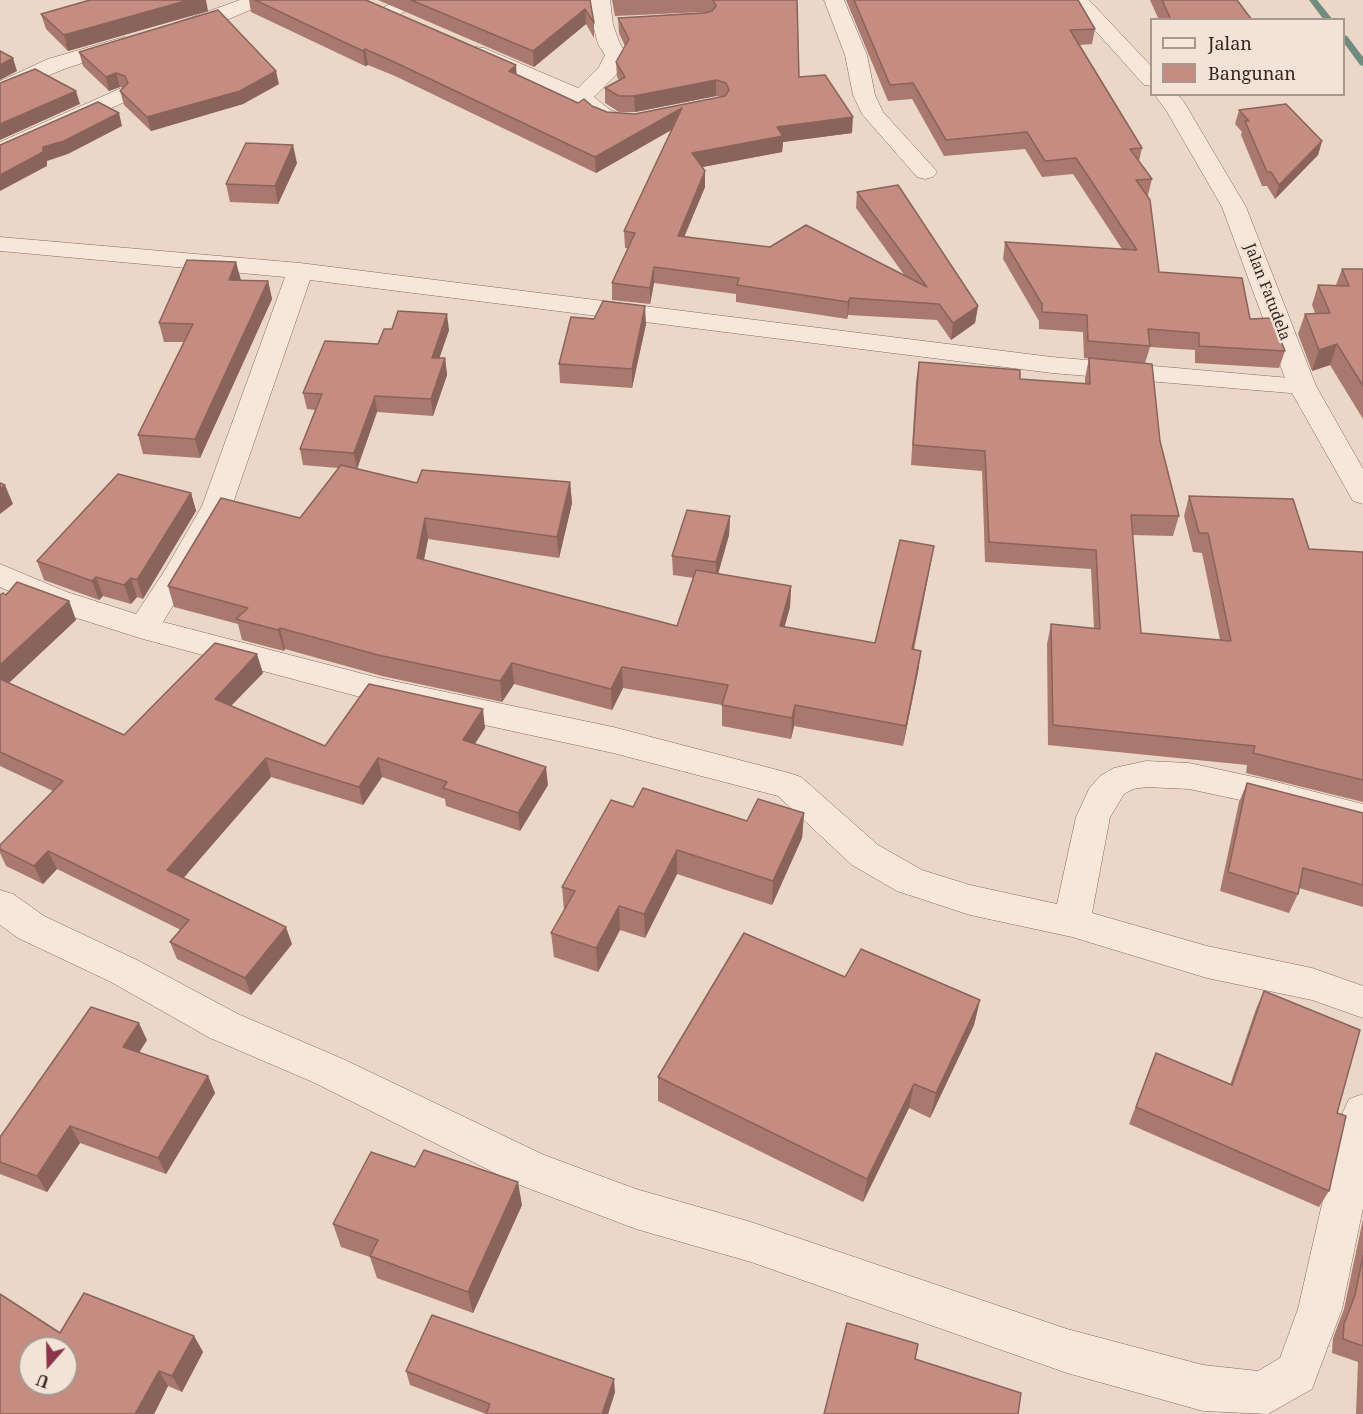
<!DOCTYPE html>
<style>
body{margin:0}
#map{position:relative;width:1363px;height:1414px;overflow:hidden;background:#ead7c7;font-family:"Noto Serif",serif}
canvas{display:block}
.legend{position:absolute;left:1150px;top:18px;width:195px;height:78px;box-sizing:border-box;background:#f2e3d6;border:2px solid #a7978e;margin:0;padding:8px 10px;list-style:none;font-size:18px;color:#362621}
.legend li{display:flex;align-items:center;gap:12px;height:30px}
.legend b{width:30px;border:2px solid #a7978e}
.north{position:absolute;left:18px;top:1336px;width:60px;height:60px;box-sizing:border-box;background:#f2e3d6;border:2px solid #a7978e;border-radius:50%;rotate:200deg;font-size:16px;font-weight:700;line-height:24px;text-align:center;color:#362621}
.north::after{content:'';display:block;margin:auto;width:21px;height:27px;background:#8e344a;clip-path:polygon(50% 0,100% 100%,50% 72%,0 100%)}
</style>
<div id="map">
<canvas width="1363" height="1414"></canvas>
<ul class="legend">
<li><b style="height:8px;background:#f6e7da"></b>Jalan</li>
<li><b style="height:16px;background:#c58d81"></b>Bangunan</li>
</ul>
<div class="north">U</div>
</div>
<script>
const g = document.querySelector('canvas').getContext('2d');
g.lineJoin = 'round';
const poly = rows => new Path2D(rows.map(r => 'M' + r).join(''));
function paint(path, color) { g.fillStyle = color; g.fill(path, 'evenodd'); }
function strokePath(path, color, width, dash) { g.strokeStyle = color; g.lineWidth = width; g.lineCap = dash ? 'butt' : 'round'; g.setLineDash(dash || []); g.stroke(path); }
function label(font, color, halo, rows, align = 'center') {
  g.font = font + ' "Noto Serif",serif'; g.lineWidth = 5; g.setLineDash([]); g.textBaseline = 'middle'; g.strokeStyle = halo; g.fillStyle = color; for (const [text, x, y, turn = 0] of rows) {
    g.save(); g.translate(x, y); g.rotate((+turn || 0) * Math.PI / 180); g.textAlign = isNaN(turn) ? turn : align; if (halo) g.strokeText(text, 0, 0); g.fillText(text, 0, 0); g.restore();
  }
}
paint(poly([
 [1309,0,1317,0,1333,20,1324,20,1309,0],
 [1344,35,1347,36,1363,57,1363,66,1360,65,1344,43,1344,35]
]), '#6f8c7e');
const minor = poly([
 [240,0,267,0,264,4,229,19,187,32,180,34,173,32,170,28,173,24,240,0],
 [396,0,421,0,418,4,393,18,386,20,379,18,376,14,379,10,396,0],
 [590,0,610,0,613,25,620,44,627,55,616,75,594,97,610,110,631,117,634,122,631,127,623,129,594,120,573,102,468,58,465,53,468,48,476,47,484,48,578,88,599,67,605,55,598,44,593,25,590,0],
 [824,0,844,0,867,55,875,95,883,112,933,167,937,172,933,177,925,179,917,177,862,114,853,95,845,55,824,0],
 [124,37,131,39,135,43,131,47,64,69,0,96,0,81,48,59,124,37],
 [119,89,127,91,130,96,127,101,0,158,0,142,119,89],
 [0,237,300,263,1052,357,1312,380,1316,386,1312,392,1302,394,1052,373,310,280,232,506,163,622,379,678,613,727,789,773,801,777,878,845,922,870,970,885,1057,904,1076,817,1089,789,1100,776,1114,768,1146,761,1189,763,1268,780,1363,804,1363,832,1268,806,1189,789,1146,787,1133,789,1124,794,1110,817,1092,913,1207,946,1312,968,1363,986,1363,1018,1312,1000,1207,978,1072,937,970,915,897,891,852,865,778,796,613,753,379,702,143,639,45,608,0,587,0,564,67,592,136,614,165,570,202,506,285,277,0,251,0,237],
 [0,890,13,894,44,916,137,960,238,1014,343,1059,544,1155,636,1189,751,1222,1067,1329,1203,1365,1258,1371,1280,1358,1298,1309,1343,1112,1349,1099,1363,1094,1363,1208,1342,1309,1312,1389,1268,1414,1203,1411,1067,1373,751,1262,636,1229,517,1184,315,1083,210,1038,111,982,18,938,0,925,0,890]
]);
const tertiary = poly([
 [1068,0,1089,0,1152,67,1152,86,1144,85,1068,0],
 [1154,94,1177,94,1184,102,1246,207,1316,386,1363,469,1363,504,1353,501,1288,386,1222,207,1166,110,1154,94]
]);
strokePath(minor, '#84695e', 1);
strokePath(tertiary, '#84695e', 1);
paint(minor, '#f6e7da');
paint(tertiary, '#f6e7da');
paint(poly([
 [249,0,366,0,517,75,578,103,592,106,607,112,635,114,721,97,716,96,635,112,619,112,605,103,605,88,619,80,617,77,616,62,625,46,619,33,618,18,706,12,704,12,615,16,612,0,797,0,799,77,852,133,783,142,782,152,702,167,705,171,705,187,684,236,905,276,856,208,857,192,978,306,975,323,951,340,937,320,848,315,847,319,736,302,736,294,654,283,650,304,612,300,612,283,628,248,625,248,624,231,672,129,596,173,395,76,368,65,365,66,251,12],
 [378,0,590,0,594,23,594,38,586,24,534,67],
 [846,0,1078,0,1095,29,1092,44,1080,45,1142,148,1139,161,1152,179,1148,195,1147,195,1159,272,1250,319,1285,351,1279,368,1195,363,1195,350,1150,347,1145,363,1084,358,1083,332,1039,329,1039,321,1003,259,1005,242,1122,249,1073,174,1042,177,1025,149,944,156,912,99,888,101],
 [1150,0,1237,0,1252,20,1159,20],
 [208,11,68,51,46,29,41,14],
 [79,52,279,84,243,104,151,131,124,105,120,91,123,88,120,87,109,91,83,66],
 [1239,110,1322,141,1318,155,1275,199,1267,186,1262,186,1241,135,1242,132,1235,124],
 [297,163,278,204,230,202,226,184],
 [1342,269,1363,269,1363,419,1330,365,1312,371,1298,334,1305,314,1315,313,1312,305,1318,285,1336,285],
 [241,280,268,281,272,299,200,458,143,454,138,435,184,342,164,342,159,323],
 [646,324,632,388,560,383,559,364],
 [449,330,439,358,445,358,447,375,433,416,377,412,357,469,417,483,570,482,572,503,559,558,428,539,424,560,677,626,694,578,673,575,672,556,730,516,729,535,718,574,791,586,790,607,784,627,875,643,930,567,914,650,921,651,918,672,903,746,794,726,791,739,722,726,722,705,623,688,612,710,514,684,502,702,382,676,285,649,284,651,242,640,238,624,174,607,168,586,300,518,338,468,303,465,300,449,315,410,307,409,303,393,378,344],
 [1089,358,1160,441,1179,516,1173,536,1132,535,1141,633,1220,640,1202,553,1193,552,1184,516,1189,496,1309,549,1363,552,1363,802,1246,773,1247,765,1048,745,1047,644,1051,624,1094,628,1091,569,985,562,982,471,911,465,916,381,919,362,1020,379,1085,384,1085,378],
 [191,493,196,511,143,599,137,597,131,604,103,596,99,600,44,580,37,561],
 [0,595,6,595,69,601,76,620,9,683,124,735,263,673,231,706,325,746,485,728,475,744,548,785,520,831,446,806,445,799,382,777,363,805,271,777,183,878,292,944,251,995,177,959,170,942,181,930,57,869,43,884,6,866,0,853,0,845,53,791,0,766],
 [1247,783,1363,813,1363,907,1299,888,1298,894,1289,913,1220,891,1239,802],
 [633,807,747,821,804,813,802,838,772,905,677,874,645,938,620,930,598,972,554,957,551,933,564,910,562,887],
 [845,977,980,1000,974,1025,930,1118,909,1108,863,1202,658,1101,658,1077],
 [1264,991,1337,1113,1329,1191,1319,1207,1129,1124,1156,1053,1230,1085,1256,1009],
 [147,1040,139,1052,208,1076,215,1093,166,1174,80,1143,47,1192,0,1174,0,1137],
 [415,1167,522,1205,473,1313,377,1278,370,1257,341,1247,333,1224],
 [1363,1219,1363,1414,1356,1414,1358,1362,1332,1353,1333,1338,1344,1309],
 [60,1333,194,1336,203,1352,182,1392,168,1386,154,1414,0,1414],
 [406,1371,615,1392,608,1414,486,1414,410,1385]
]), '#a9796f');
paint(poly([
 [189,0,206,0,208,11,68,51,64,35],
 [585,9,586,24,534,67,533,51],
 [365,49,368,65,365,66,363,51],
 [13,58,17,71,0,80,0,65],
 [516,65,517,80,509,71],
 [276,71,279,84,243,104,151,131,147,117],
 [116,73,120,87,109,91,106,77],
 [716,80,716,96,635,112,634,96],
 [76,91,80,104,0,140,0,124],
 [682,108,682,124,596,173,595,157],
 [119,113,122,126,68,154,47,161,47,166,0,191,0,175,43,147],
 [853,117,852,133,783,142,782,152,692,169,692,153,777,127],
 [1322,141,1318,155,1275,199,1279,185],
 [293,145,297,163,278,204,275,186],
 [705,171,705,187,678,252,678,236],
 [236,262,241,280,229,280],
 [654,267,654,283,650,304,650,288],
 [268,281,272,299,200,458,195,439],
 [850,298,848,315,847,319,848,302],
 [645,306,646,324,632,388,632,369],
 [978,306,975,323,951,340,953,323],
 [447,314,449,330,434,374,432,358],
 [1337,344,1330,365,1312,371,1319,350],
 [445,358,447,375,433,416,431,399],
 [375,396,377,412,357,469,354,453],
 [570,482,572,503,559,558,557,537],
 [5,485,13,504,0,514,0,489],
 [191,493,196,511,143,599,137,580],
 [730,516,729,535,716,581,716,562],
 [425,518,428,539,420,579,417,558],
 [934,546,930,567,909,670,912,649],
 [96,577,103,596,99,600,92,581],
 [131,578,137,597,131,604,124,585],
 [791,586,790,607,779,647,780,626],
 [69,601,76,620,0,691,0,665],
 [280,628,285,649,284,651,278,630],
 [921,651,918,672,903,746,906,726],
 [257,654,263,673,220,717,215,699],
 [512,663,514,684,502,702,500,681],
 [622,667,623,688,612,710,611,689],
 [795,705,794,726,791,739,792,718],
 [483,709,485,728,465,758,463,740],
 [266,758,271,777,174,889,167,870],
 [378,758,382,777,363,805,359,787],
 [546,767,548,785,520,831,518,813],
 [804,813,802,838,772,905,773,881],
 [677,850,677,874,645,938,644,914],
 [48,851,57,869,43,884,34,866],
 [619,906,620,930,598,972,596,948],
 [286,927,292,944,251,995,245,978],
 [980,1000,974,1025,930,1118,936,1093],
 [139,1023,147,1040,132,1064,123,1047],
 [208,1076,215,1093,166,1174,158,1158],
 [914,1084,909,1108,863,1202,867,1179],
 [70,1126,80,1143,47,1192,37,1176],
 [518,1182,522,1205,473,1313,468,1292],
 [194,1336,203,1352,182,1392,172,1376],
 [159,1371,168,1386,154,1414,135,1414],
 [614,1379,615,1392,608,1414,602,1414]
]), '#8a635a');
const building = poly([
 [90,0,189,0,64,35,41,14,90,0],
 [255,0,366,0,516,65,509,71,578,103,584,99,592,106,607,112,635,114,725,96,729,90,726,83,716,80,634,96,619,96,605,88,625,77,616,62,629,39,618,18,705,13,712,11,716,6,713,0,797,0,799,77,825,75,853,117,777,127,783,136,692,153,705,171,678,236,770,247,806,225,927,287,857,192,898,185,978,306,953,323,939,304,850,298,848,302,737,285,739,278,654,267,650,288,612,283,635,233,624,231,682,108,595,157,392,61,365,49,363,51,255,0],
 [411,0,590,0,594,23,585,9,533,51,411,0],
 [854,0,1078,0,1095,29,1070,30,1142,148,1130,149,1152,179,1136,180,1150,200,1159,272,1242,278,1250,319,1272,318,1285,351,1199,346,1199,333,1148,329,1150,346,1088,341,1087,315,1042,312,1042,304,1005,242,1137,250,1076,158,1045,161,1027,132,946,140,913,83,890,85,854,0],
 [1162,0,1237,0,1252,20,1171,20,1162,0],
 [218,10,276,71,240,91,147,117,120,91,128,83,125,76,116,73,106,77,79,52,218,10],
 [0,51,13,58,0,65,0,51],
 [35,69,76,91,0,124,0,83,35,69],
 [98,102,119,113,64,141,43,147,43,152,0,175,0,145,98,102],
 [1286,104,1322,141,1279,185,1271,172,1267,172,1245,121,1249,121,1239,110,1286,104],
 [246,143,293,145,275,186,226,184,246,143],
 [187,260,236,262,229,280,268,281,195,439,138,435,193,324,159,323,187,260],
 [1342,269,1363,269,1363,386,1337,344,1319,350,1305,314,1330,313,1318,285,1349,286,1342,269],
 [603,301,645,306,632,369,559,364,571,317,594,319,603,301],
 [398,311,447,314,432,358,445,358,431,399,375,396,354,453,300,449,322,394,303,393,325,341,378,344,384,329,392,329,398,311],
 [1089,358,1152,364,1160,441,1179,516,1131,515,1141,633,1231,641,1208,533,1199,533,1189,496,1293,499,1309,549,1363,552,1363,780,1253,753,1255,746,1053,725,1051,624,1100,629,1096,550,989,542,985,451,913,445,919,362,1020,370,1020,379,1090,384,1089,358],
 [341,465,417,483,422,470,570,482,557,537,425,518,417,558,677,626,696,570,791,586,780,626,875,643,900,540,934,546,912,649,921,651,906,726,795,705,792,718,722,705,728,685,622,667,611,689,512,663,500,681,378,655,280,628,278,630,236,619,248,608,168,586,221,498,300,518,341,465],
 [118,474,191,493,137,580,131,578,124,585,96,577,92,581,37,561,118,474],
 [0,483,5,485,0,489,0,483],
 [687,510,730,516,716,562,672,556,687,510],
 [17,582,69,601,0,665,0,595,3,593,6,595,17,582],
 [215,643,257,654,215,699,325,746,369,684,483,709,463,740,546,767,518,813,443,788,447,782,378,758,359,787,266,758,167,870,286,927,245,978,170,942,189,920,48,851,34,866,0,849,0,845,63,781,0,752,0,679,124,735,215,643],
 [1247,783,1363,813,1363,885,1303,868,1298,894,1228,872,1247,783],
 [643,788,747,821,758,799,804,813,773,881,677,850,644,914,619,906,596,948,551,933,575,891,562,887,611,800,633,807,643,788],
 [744,933,845,977,861,949,980,1000,936,1093,914,1084,867,1179,658,1077,744,933],
 [1264,991,1360,1030,1337,1113,1346,1116,1329,1191,1136,1107,1156,1053,1232,1085,1264,991],
 [91,1007,139,1023,123,1047,208,1076,158,1158,70,1126,37,1176,0,1162,0,1137,91,1007],
 [424,1150,518,1182,468,1292,370,1256,378,1240,333,1224,371,1152,415,1167,424,1150],
 [1363,1256,1363,1346,1343,1339,1344,1324,1355,1295,1363,1256],
 [84,1293,194,1336,172,1376,159,1371,135,1414,0,1414,0,1294,60,1333,84,1293],
 [30,1348,66,1348,66,1384,30,1384,30,1348],
 [432,1315,614,1379,602,1414,486,1414,490,1404,406,1371,432,1315],
 [847,1323,918,1344,915,1359,1021,1393,1018,1414,824,1414,847,1323]
]);
paint(building, '#c58d81');
strokePath(building, '#8a635a', 1.5);
label('15px', '#362621', '#f2e3d6', [
 ["Jalan Fatudela",1267,292,69]
]);
</script>
